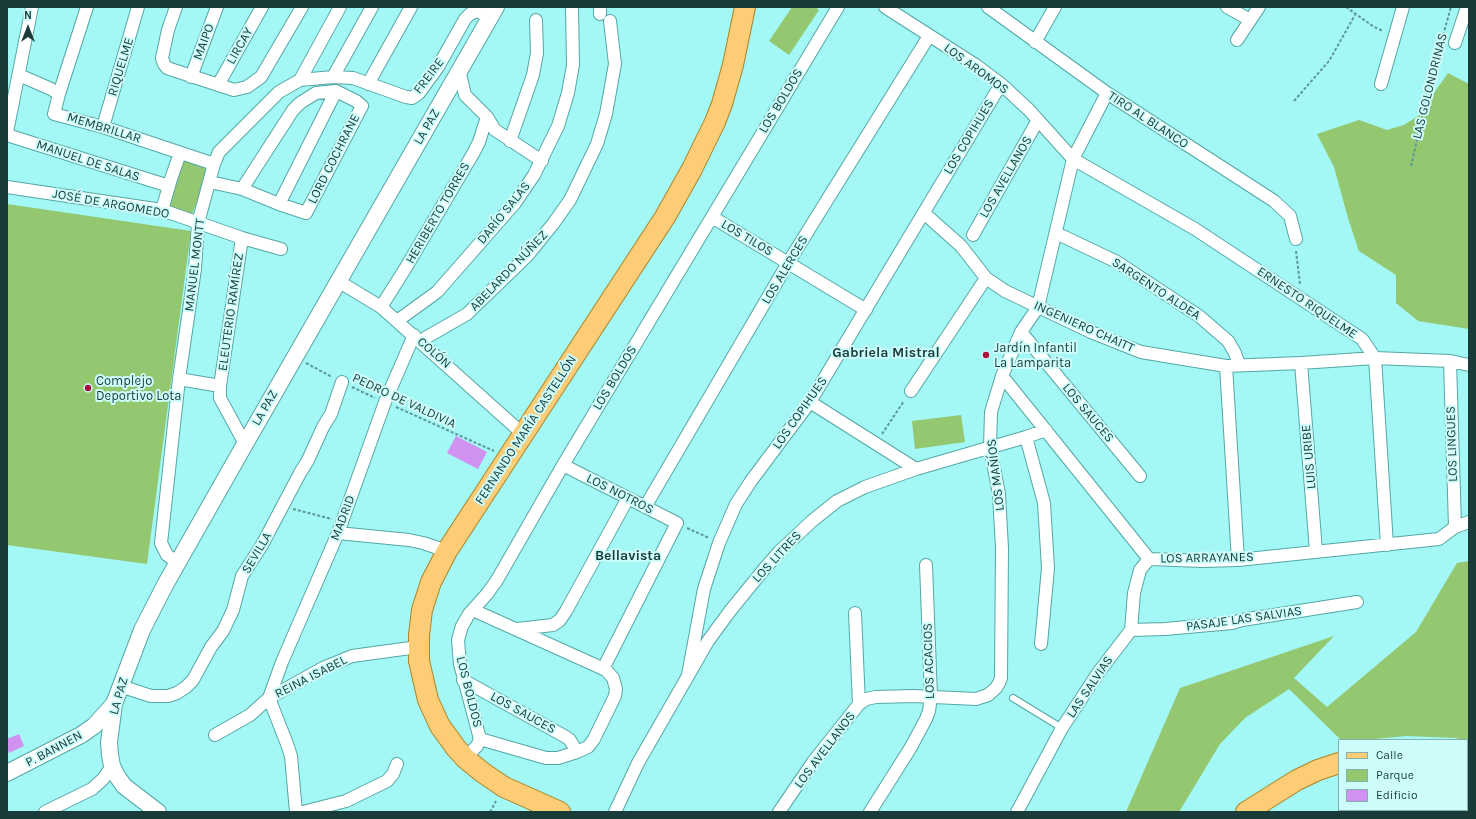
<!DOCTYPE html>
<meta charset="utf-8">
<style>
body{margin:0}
#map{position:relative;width:1476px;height:819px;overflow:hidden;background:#a3f7f4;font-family:Karla,sans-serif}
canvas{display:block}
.frame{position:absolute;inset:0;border:8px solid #193c3b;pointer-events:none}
.legend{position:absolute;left:1338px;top:739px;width:130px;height:72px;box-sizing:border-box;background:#cdfdfb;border:1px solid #85b0ae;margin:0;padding:5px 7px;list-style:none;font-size:12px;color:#193c3b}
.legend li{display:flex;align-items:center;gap:8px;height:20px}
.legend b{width:20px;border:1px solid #85b0ae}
.north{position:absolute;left:8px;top:8px;width:40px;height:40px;-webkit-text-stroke:3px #cdfdfb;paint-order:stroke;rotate:0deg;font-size:11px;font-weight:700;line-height:16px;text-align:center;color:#193c3b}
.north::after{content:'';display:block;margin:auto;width:14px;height:18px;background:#193c3b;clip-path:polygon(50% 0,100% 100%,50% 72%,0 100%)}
</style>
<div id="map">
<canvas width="1476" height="819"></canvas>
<div class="frame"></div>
<ul class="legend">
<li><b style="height:5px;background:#fdcc76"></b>Calle</li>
<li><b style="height:11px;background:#93c770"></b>Parque</li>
<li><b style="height:11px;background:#d091f0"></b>Edificio</li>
</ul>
<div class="north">N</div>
</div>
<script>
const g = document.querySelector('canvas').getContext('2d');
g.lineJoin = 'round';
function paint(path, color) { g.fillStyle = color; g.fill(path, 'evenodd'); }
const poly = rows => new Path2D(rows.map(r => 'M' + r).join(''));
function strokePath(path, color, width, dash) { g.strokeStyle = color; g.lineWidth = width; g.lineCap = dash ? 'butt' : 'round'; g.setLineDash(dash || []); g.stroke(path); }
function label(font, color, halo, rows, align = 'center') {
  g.font = font + ' Karla,sans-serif'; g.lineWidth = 4; g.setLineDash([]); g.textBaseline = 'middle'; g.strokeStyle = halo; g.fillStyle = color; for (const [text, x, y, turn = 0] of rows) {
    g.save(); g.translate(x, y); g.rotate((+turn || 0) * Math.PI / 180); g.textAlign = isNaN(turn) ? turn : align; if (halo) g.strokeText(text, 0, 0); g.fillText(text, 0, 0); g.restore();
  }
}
paint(poly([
 [792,7,815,7,819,10,789,55,769,41],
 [1448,73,1469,84,1469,329,1418,321,1396,303,1396,275,1359,251,1348,218,1334,167,1317,134,1359,120,1387,130,1404,125,1418,116],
 [184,160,209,169,191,217,167,208],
 [7,204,191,231,147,564,7,545],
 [961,415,965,442,915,449,912,421],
 [1469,561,1469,741,1455,738,1406,736,1365,740,1341,740,1289,689,1245,718,1220,744,1179,812,1126,812,1180,688,1334,636,1294,678,1327,707,1416,632,1457,563]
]), '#93c770');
paint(poly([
 [456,436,487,452,478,469,447,453],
 [19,734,24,746,9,753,7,747,7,739]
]), '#d091f0');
const service = poly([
 [1013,698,1062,728]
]);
const minor = poly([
 [87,7,59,94,54,114,103,127,214,164],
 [176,7,168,30,162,58,164,64,167,68,234,90,247,87,261,77,302,7],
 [600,7,600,14],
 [885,7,977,66,1001,84,1029,110,1073,159,1195,229,1362,339,1375,358,1387,545],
 [988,7,1107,93,1274,201,1290,216,1296,239],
 [1227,7,1250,20],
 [1237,40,1259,7],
 [1035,42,1055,7],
 [1455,43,1467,7],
 [459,70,465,95,487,117,495,130,542,161],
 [19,75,51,89,59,94],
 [191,77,217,7],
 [333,77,372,7],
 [300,80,333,77,353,78,406,97,412,98,419,93,438,67,465,19,470,14,477,11,490,17],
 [368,84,411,7],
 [1381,84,1403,7],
 [218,85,262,7],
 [103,127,138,7],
 [7,132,32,7],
 [7,135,169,186],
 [510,141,533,75,537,53,536,20],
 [210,182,242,189,279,204,306,213,362,106,356,101,336,91,316,93,300,103,293,110,242,189],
 [7,187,162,210,242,238,281,249],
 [279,204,336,91],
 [162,210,171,179,180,153],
 [924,213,961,246,986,278,1005,291,1091,332,1141,352,1226,366,1301,363,1375,358,1450,361,1469,365],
 [712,217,866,310],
 [1056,233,1117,262,1199,316,1228,341,1235,353,1239,365],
 [973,235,1038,120],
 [242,238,220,386,220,398,245,444],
 [338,281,381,307,523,434],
 [381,307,405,269,474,152,479,142,487,117],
 [397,321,437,292,515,203,534,175,558,126,568,93,573,65,572,7],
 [1021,332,1140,476],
 [420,341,467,314,527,256,553,224,570,200,597,144,606,114,615,64,610,21],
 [1450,361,1455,527],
 [1301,363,1316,551],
 [1226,366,1238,560],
 [1002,376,1149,559,1203,561,1238,560,1439,539,1455,527,1469,522],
 [179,379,220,386],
 [911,391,986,278],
 [810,402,916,469],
 [1026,437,1044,503,1048,568,1041,644],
 [563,465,677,523,603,669],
 [645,507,788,263,929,36],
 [338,533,409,540,423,543,447,551],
 [178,563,167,555,161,543,179,379,195,269,198,223,214,164,219,152,279,92,300,80,340,7],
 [473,610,606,670,613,678,616,689,615,696,594,739,588,747,577,752,558,758,546,758,480,739],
 [855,613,859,704],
 [517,629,553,625,560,620,566,611,628,498],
 [1131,630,1165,629,1232,623,1242,620,1357,602],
 [688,675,704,589,719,543,736,504,751,481,810,402,1001,84],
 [463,680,566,737,570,740,577,752],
 [120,686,151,696,168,696,177,693,186,687,193,680,211,647,223,631,233,610,242,576,262,545,300,473,308,460,323,427,331,414,342,382],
 [269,698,282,662,338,533,385,402,414,335],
 [269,698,287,744,291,756,296,812],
 [215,735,250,715,269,698,323,668,352,656,418,647],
 [465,758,477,746,480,739,460,664,458,640,462,626,469,614,487,594,497,580,563,465,838,7],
 [45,812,92,789,103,779,112,766],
 [303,812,346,801,387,781,393,774,397,764],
 [615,812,638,763,708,641,730,611,765,568,780,551,812,521,837,501,865,487,916,469,1026,437,1046,430],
 [779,812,813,762,859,704,866,699,876,697,913,696,976,699,988,695,996,688,999,683,1001,678,1002,548,999,494,990,447,991,412,1002,376,1021,332,1038,307,1073,159,1107,93],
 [870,812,911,747,926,719,929,711,931,697,926,565],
 [1017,812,1062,728,1098,673,1131,630,1134,593,1140,570,1149,559]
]);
const tertiary = poly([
 [7,773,81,735,94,726,114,704],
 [158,812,124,786,117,776,112,766,110,755,109,742,114,704,142,630,165,585,245,444,496,7]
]);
const primary = poly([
 [1467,754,1469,754],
 [560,812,504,787,482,772,465,758,456,748,440,726,428,700,419,661,419,635,422,610,431,582,447,551,665,217,692,169,715,122,722,104,733,65,745,7],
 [1246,812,1297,780,1318,770,1339,763]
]);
strokePath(service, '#54a7a5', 8);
strokePath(minor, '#54a7a5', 14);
strokePath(tertiary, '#54a7a5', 18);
strokePath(primary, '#ac8426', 22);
strokePath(poly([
 [1346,7,1374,27,1383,31],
 [1294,101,1329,61,1355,15],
 [1411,166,1431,78,1451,7],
 [1296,251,1300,284],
 [306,363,332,377],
 [352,387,375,398],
 [396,407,494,451],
 [882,434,904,401],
 [293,509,332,519],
 [687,528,709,538],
 [490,812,496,801]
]), '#5d9896', 2, [3, 2]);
strokePath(service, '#fff', 6);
strokePath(minor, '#fff', 12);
strokePath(tertiary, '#fff', 16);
strokePath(primary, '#fdcc76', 20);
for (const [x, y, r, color] of [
 [986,355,4,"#a9123d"],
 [88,388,4,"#a9123d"]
]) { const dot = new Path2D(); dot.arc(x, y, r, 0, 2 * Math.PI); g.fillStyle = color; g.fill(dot); strokePath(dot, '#cdfdfb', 1.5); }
label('13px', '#193c3b', '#cdfdfb', [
 ["MAIPO",204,42,-70],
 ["LIRCAY",240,46,-60],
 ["RIQUELME",121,67,-73],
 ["LOS AROMOS",976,69,36],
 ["FREIRE",429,76,-53],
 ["LAS GOLONDRINAS",1430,86,-76],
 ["LOS BOLDOS",781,101,-59],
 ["TIRO AL BLANCO",1148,120,33],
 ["LA PAZ",427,127,-60],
 ["MEMBRILLAR",104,128,17],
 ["LOS COPIHUES",969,137,-59],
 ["LORD COCHRANE",334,159,-63],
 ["MANUEL DE SALAS",88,161,18],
 ["LOS AVELLANOS",1006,177,-60],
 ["JOSÉ DE ARGOMEDO",111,204,10],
 ["HERIBERTO TORRES",438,213,-60],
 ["DARÍO SALAS",504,213,-51],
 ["LOS TILOS",747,238,31],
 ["MANUEL MONTT",195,265,-83],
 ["LOS ALERCES",785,270,-59],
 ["ABELARDO NÚÑEZ",509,271,-46],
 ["SARGENTO ALDEA",1156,289,33],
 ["ERNESTO RIQUELME",1307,303,34],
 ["ELEUTERIO RAMÍREZ",231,312,-82],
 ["INGENIERO CHAITT",1084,327,24],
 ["COLÓN",434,353,41],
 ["LOS BOLDOS",615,378,-59],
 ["PEDRO DE VALDIVIA",404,401,25],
 ["LA PAZ",265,408,-60],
 ["LOS COPIHUES",800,413,-55],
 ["LOS SAUCES",1088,413,50],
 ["FERNANDO MARÍA CASTELLÓN",526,430,-57],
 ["LOS LINGUES",1452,444,-92],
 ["LUIS URIBE",1309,457,-95],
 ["LOS MAÑÍOS",996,475,-97],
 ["LOS NOTROS",620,494,27],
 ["MADRID",343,518,-69],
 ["SEVILLA",257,553,-59],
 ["LOS LITRES",777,557,-47],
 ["LOS ARRAYANES",1207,558,-1],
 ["PASAJE LAS SALVIAS",1244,619,-8],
 ["LOS ACACIOS",929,661,-92],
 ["REINA ISABEL",311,677,-27],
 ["LAS SALVIAS",1090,687,-56],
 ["LOS BOLDOS",469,692,76],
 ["LA PAZ",119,696,-74],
 ["LOS SAUCES",523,713,29],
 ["P. BANNEN",54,749,-28],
 ["LOS AVELLANOS",825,750,-53]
]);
label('13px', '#193c3b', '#cdfdfb', [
 ["Jardín Infantil",994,348],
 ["La Lamparita",994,363],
 ["Complejo",96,381],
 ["Deportivo Lota",96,396]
], 'left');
label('bold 14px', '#193c3b', '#cdfdfb', [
 ["Gabriela Mistral",886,353],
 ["Bellavista",628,556]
]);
</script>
